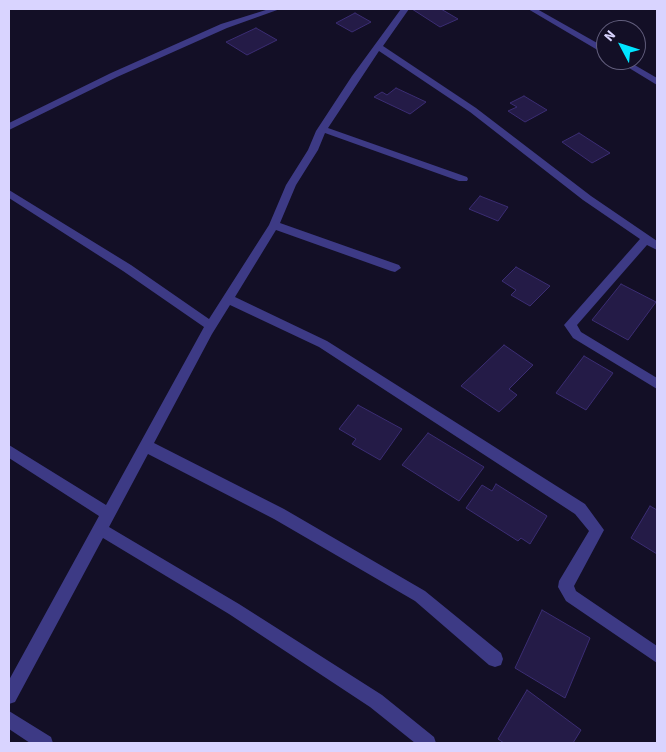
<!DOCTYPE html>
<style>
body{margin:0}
#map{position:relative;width:666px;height:752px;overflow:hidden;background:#130f26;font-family:"Source Sans 3",sans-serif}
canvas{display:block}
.frame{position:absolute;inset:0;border:10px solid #d9d4ff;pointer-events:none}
.north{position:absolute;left:596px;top:20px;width:50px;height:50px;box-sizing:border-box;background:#130f26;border:1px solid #625e7d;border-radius:50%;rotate:310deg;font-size:14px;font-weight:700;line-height:20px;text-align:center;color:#d9d4ff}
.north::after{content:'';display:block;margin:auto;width:18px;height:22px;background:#00e5ff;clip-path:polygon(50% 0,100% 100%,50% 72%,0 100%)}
</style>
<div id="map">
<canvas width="666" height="752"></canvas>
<div class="frame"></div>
<div class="north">N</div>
</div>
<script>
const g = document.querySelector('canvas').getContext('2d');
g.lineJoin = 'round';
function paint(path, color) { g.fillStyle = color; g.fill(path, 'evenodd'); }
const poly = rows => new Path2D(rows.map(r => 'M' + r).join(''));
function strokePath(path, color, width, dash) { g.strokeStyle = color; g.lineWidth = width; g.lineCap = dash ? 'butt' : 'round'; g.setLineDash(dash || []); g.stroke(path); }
const building = poly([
 [412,9,441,9,458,19,440,27,412,9],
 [355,13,371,22,352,32,336,23,355,13],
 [256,28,277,40,247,55,226,42,256,28],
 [396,88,426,102,410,114,374,97,382,92,387,95,396,88],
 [524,96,547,110,525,122,508,111,517,107,510,103,524,96],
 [579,133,610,153,592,163,562,142,579,133],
 [480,196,508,207,498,221,469,209,480,196],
 [516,267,550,286,530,306,511,295,516,290,502,281,516,267],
 [621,284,656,302,628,340,592,320,621,284],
 [504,345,533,365,509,389,517,395,499,412,461,386,504,345],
 [584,356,613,373,586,410,556,393,584,356],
 [358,405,402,429,380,460,352,444,356,439,339,429,358,405],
 [428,433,484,467,459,501,402,465,428,433],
 [496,484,547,516,530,544,521,538,518,541,466,508,482,485,492,491,496,484],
 [650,506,657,510,657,554,631,538,650,506],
 [542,610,590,638,565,698,515,668,542,610],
 [527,690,581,730,573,743,504,743,498,739,527,690]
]);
paint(building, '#241b47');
strokePath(building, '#3b2d73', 1);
paint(poly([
 [269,9,280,9,227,28,117,77,9,130,9,123,111,73,221,24,269,9],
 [401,9,409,9,383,46,476,108,591,196,657,241,657,250,647,245,577,325,581,332,657,378,657,389,573,338,564,325,640,239,583,200,470,112,379,51,328,128,467,177,468,179,467,181,459,181,325,133,318,150,296,185,280,223,399,265,401,268,395,272,391,271,276,230,235,297,327,341,585,504,604,530,574,586,576,591,657,646,657,663,566,601,558,587,559,581,589,531,575,514,319,347,230,305,212,334,154,443,284,509,425,591,501,653,503,659,501,665,495,667,489,665,415,601,274,519,148,454,109,527,239,604,382,695,434,737,436,743,415,743,370,707,229,614,103,538,15,702,9,704,9,680,99,516,9,458,9,445,106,505,204,327,123,271,9,198,9,190,131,265,209,319,269,225,286,185,308,150,316,131,352,76,401,9],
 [528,9,537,9,606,48,606,55,528,9],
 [616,60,626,60,657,78,657,85,616,60],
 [9,711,51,737,53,743,30,743,9,729,9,711]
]), '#3d3a85');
</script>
